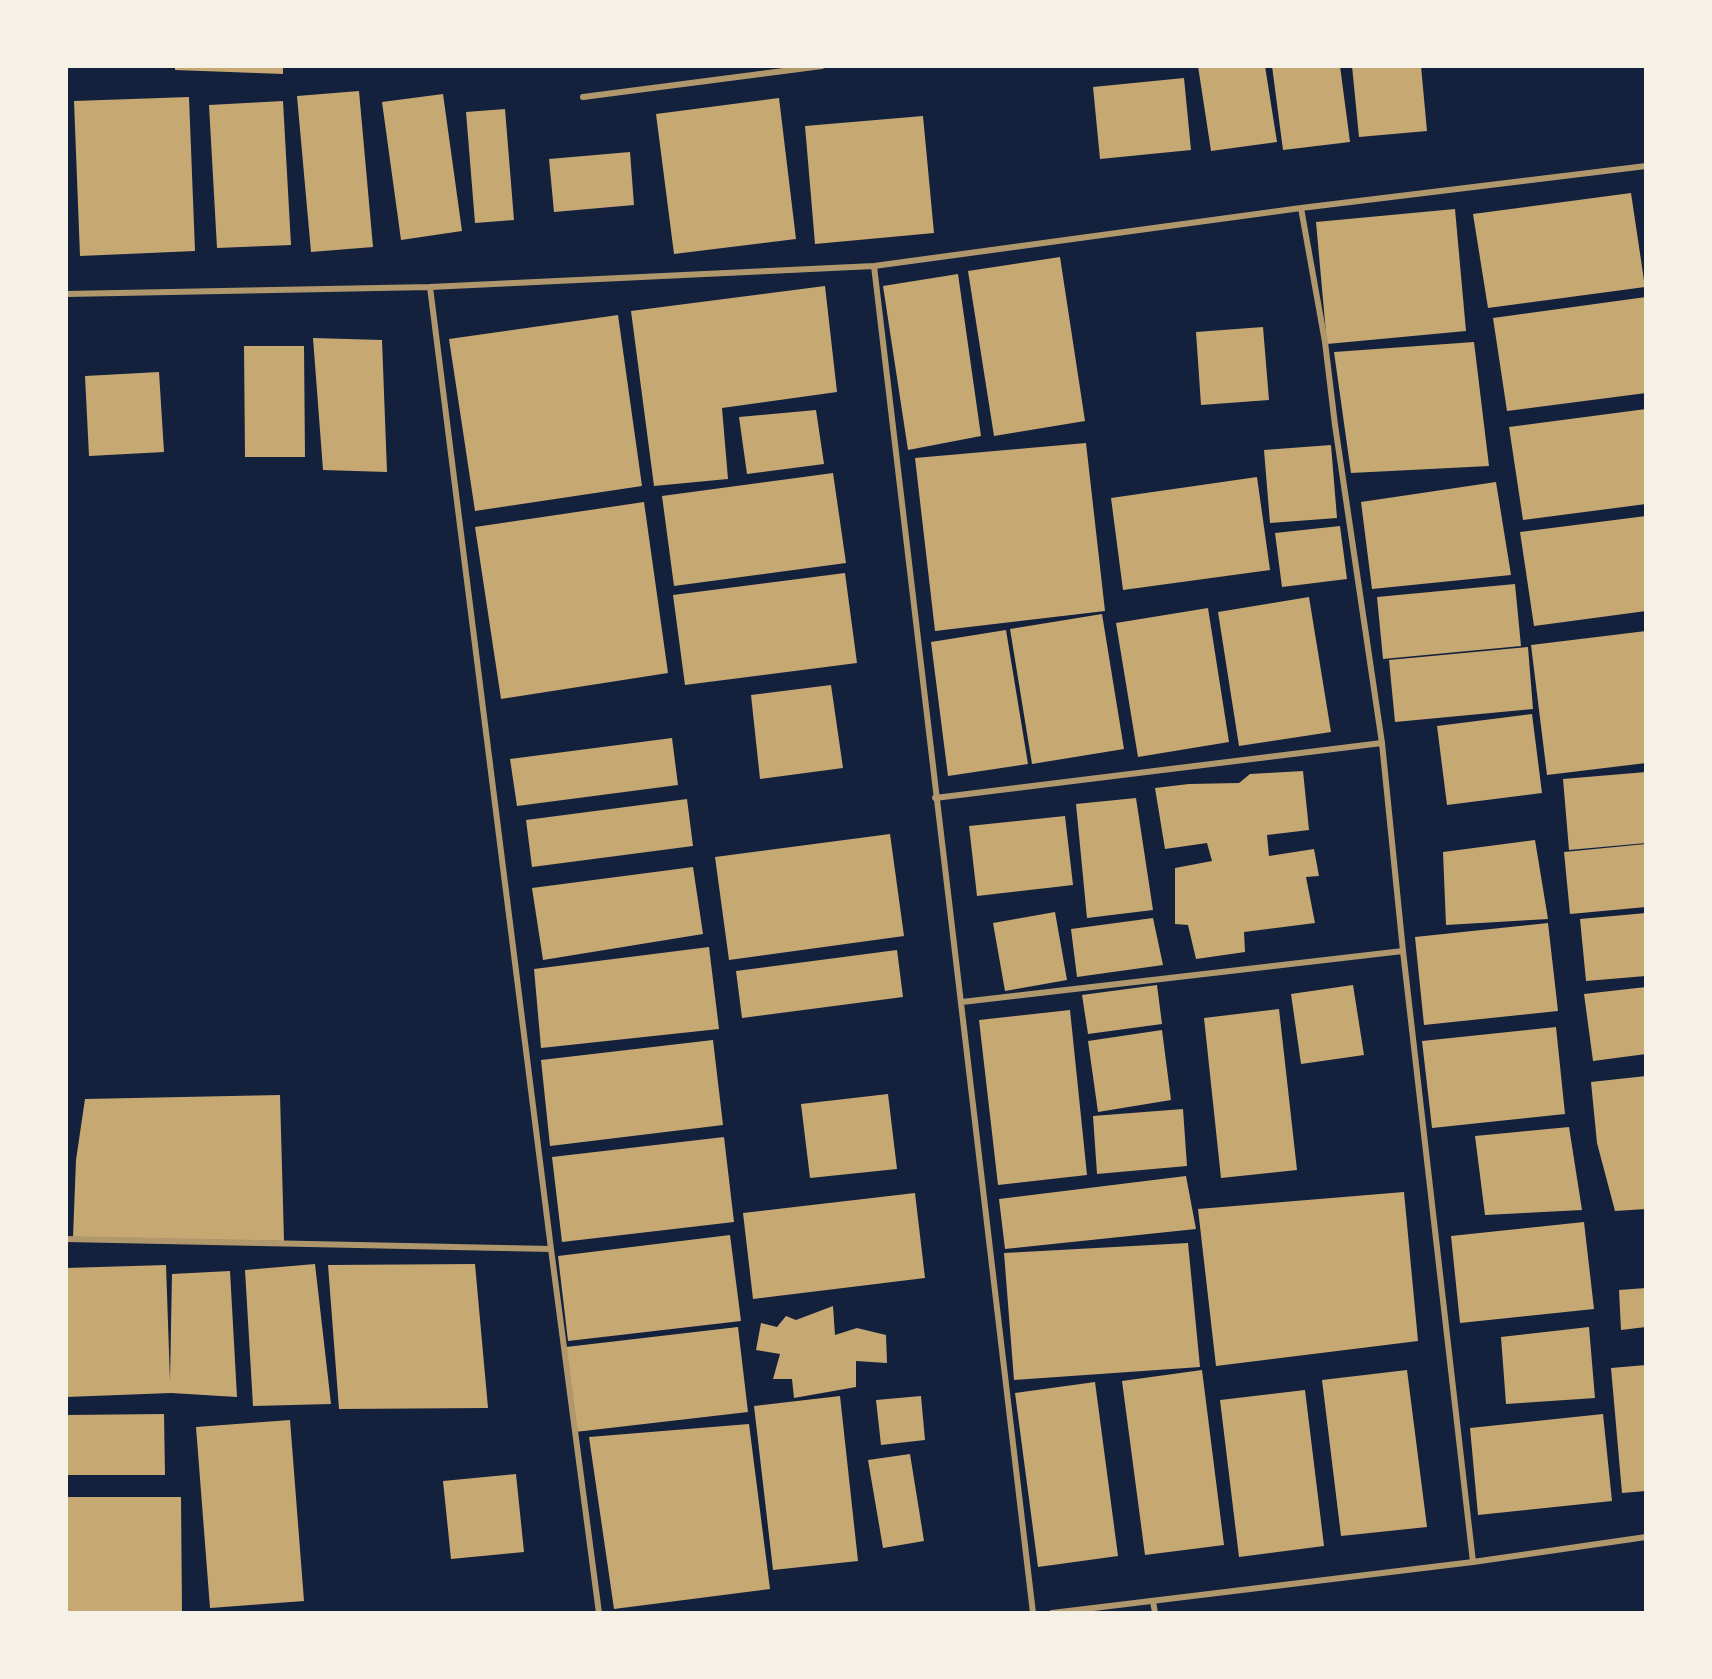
<!DOCTYPE html>
<style>
body{margin:0}
#map{position:relative;width:1712px;height:1679px;overflow:hidden;background:#14213d;font-family:"DejaVu Sans",sans-serif}
canvas{display:block}
.frame{position:absolute;inset:0;border:68px solid #f6f1e7;pointer-events:none}
</style>
<div id="map">
<canvas width="1712" height="1679"></canvas>
<div class="frame"></div>
</div>
<script>
const g = document.querySelector('canvas').getContext('2d');
g.lineJoin = 'round';
function paint(path, color) { g.fillStyle = color; g.fill(path, 'evenodd'); }
const poly = rows => new Path2D(rows.map(r => 'M' + r).join(''));
function strokePath(path, color, width, dash) { g.strokeStyle = color; g.lineWidth = width; g.lineCap = dash ? 'butt' : 'round'; g.setLineDash(dash || []); g.stroke(path); }
paint(poly([
 [175,66,283,66,283,74,175,70],
 [1198,66,1265,66,1277,142,1211,151],
 [1272,66,1340,66,1350,142,1283,150],
 [1352,66,1421,66,1427,131,1359,137],
 [1184,78,1191,150,1100,159,1093,87],
 [359,91,373,247,311,252,297,96],
 [443,94,462,231,401,240,382,102],
 [189,97,195,251,80,256,74,101],
 [779,98,796,239,674,254,656,114],
 [283,101,291,245,217,248,209,105],
 [505,109,514,220,475,223,466,112],
 [923,116,934,233,815,244,805,126],
 [630,152,634,205,554,212,549,159],
 [1631,193,1645,287,1488,308,1473,214],
 [1455,209,1466,331,1327,344,1316,222],
 [1060,257,1085,421,994,436,968,271],
 [958,274,981,436,908,450,883,286],
 [825,286,837,392,722,408,728,479,654,486,631,311],
 [1646,297,1646,393,1507,411,1493,318],
 [618,315,642,486,475,511,449,339],
 [1263,327,1269,400,1201,405,1196,332],
 [313,338,382,340,387,472,323,470],
 [1474,342,1489,466,1351,473,1334,352],
 [244,346,304,346,305,457,245,457],
 [159,372,164,452,89,456,85,376],
 [1646,409,1646,504,1523,520,1509,427],
 [816,410,824,464,747,474,739,417],
 [1086,443,1105,611,935,631,915,458],
 [1331,445,1337,518,1270,523,1264,450],
 [833,473,846,563,674,586,662,496],
 [1257,477,1270,570,1123,590,1111,498],
 [1496,482,1511,575,1372,589,1361,502],
 [644,502,668,673,501,699,475,527],
 [1646,516,1646,611,1534,626,1520,532],
 [1340,526,1347,579,1282,587,1275,533],
 [845,573,857,663,685,685,673,595],
 [1515,584,1521,646,1383,659,1377,597],
 [1309,597,1331,732,1239,746,1218,612],
 [1208,608,1229,742,1138,757,1116,623],
 [1102,614,1124,749,1032,764,1010,629],
 [1006,630,1028,764,948,776,931,642],
 [1646,631,1646,763,1547,775,1531,645],
 [1528,647,1533,709,1395,722,1389,660],
 [831,685,843,768,760,779,751,695],
 [1532,714,1542,793,1447,805,1437,726],
 [672,738,678,785,517,806,510,759],
 [1303,771,1309,830,1267,835,1269,856,1314,849,1319,876,1306,877,1315,923,1244,932,1245,952,1196,959,1188,925,1175,924,1175,868,1212,861,1207,843,1165,849,1155,788,1189,784,1239,783,1250,774],
 [1646,772,1646,843,1569,850,1563,779],
 [1136,798,1153,910,1087,918,1076,804],
 [687,799,693,846,532,867,526,820],
 [1065,816,1073,885,977,896,969,826],
 [890,834,904,936,729,960,715,857],
 [1535,840,1548,919,1446,925,1443,852],
 [1646,844,1646,907,1570,914,1564,852],
 [693,867,703,934,543,960,532,888],
 [1055,912,1067,980,1005,991,993,923],
 [1646,913,1646,976,1586,981,1580,919],
 [1153,918,1163,965,1077,977,1071,929],
 [1548,923,1558,1011,1424,1025,1415,937],
 [709,947,719,1029,541,1048,534,969],
 [897,950,903,997,742,1018,736,971],
 [1157,985,1162,1024,1088,1034,1082,995],
 [1353,985,1364,1055,1301,1064,1291,994],
 [1646,987,1646,1054,1593,1061,1584,994],
 [1279,1009,1297,1170,1221,1178,1204,1018],
 [1070,1010,1087,1175,998,1185,979,1020],
 [1556,1027,1565,1114,1432,1128,1422,1041],
 [1162,1030,1171,1100,1098,1112,1088,1041],
 [713,1040,723,1125,550,1146,541,1060],
 [1646,1076,1646,1209,1615,1211,1597,1143,1591,1082],
 [888,1094,897,1169,810,1178,801,1104],
 [280,1095,284,1241,73,1237,76,1160,85,1099],
 [1183,1109,1187,1166,1097,1174,1093,1116],
 [1569,1127,1582,1210,1485,1215,1475,1136],
 [724,1137,734,1222,562,1242,552,1157],
 [1186,1176,1196,1229,1005,1249,999,1199],
 [1404,1192,1418,1341,1216,1366,1198,1209],
 [915,1193,925,1278,753,1299,743,1213],
 [1584,1222,1594,1309,1460,1323,1451,1236],
 [730,1235,741,1321,568,1341,558,1256],
 [1188,1243,1200,1367,1014,1380,1004,1253],
 [315,1264,331,1404,253,1406,245,1270],
 [475,1264,488,1408,339,1409,328,1265],
 [166,1265,170,1381,172,1274,230,1271,237,1397,171,1393,66,1397,66,1268],
 [1646,1288,1646,1327,1621,1330,1619,1290],
 [833,1306,835,1335,857,1328,886,1335,887,1363,856,1361,856,1387,794,1398,792,1379,773,1379,780,1354,756,1350,761,1323,777,1327,786,1316,796,1320],
 [738,1327,748,1412,575,1432,566,1347],
 [1589,1327,1595,1398,1506,1404,1501,1337],
 [1646,1365,1646,1491,1622,1493,1611,1368],
 [1202,1370,1224,1545,1145,1555,1122,1381],
 [1407,1370,1427,1527,1341,1536,1322,1380],
 [1095,1382,1118,1556,1038,1567,1015,1393],
 [1305,1390,1324,1546,1239,1557,1220,1400],
 [840,1396,858,1561,773,1570,754,1406],
 [921,1396,925,1440,881,1445,876,1400],
 [164,1414,165,1475,66,1475,66,1415],
 [1603,1414,1612,1501,1478,1515,1470,1428],
 [290,1420,304,1601,210,1608,196,1427],
 [749,1424,770,1589,614,1609,589,1437],
 [910,1454,924,1541,883,1548,868,1460],
 [516,1474,524,1552,451,1559,443,1481],
 [66,1497,181,1497,182,1613,66,1613]
]), '#c6a872');
strokePath(poly([
 [583,97,822,66],
 [1301,208,1325,342,1335,425,1382,743,1403,951,1473,1562],
 [874,266,1033,1613],
 [430,287,551,1249,599,1613],
 [66,294,430,287,874,266,1301,208,1646,166],
 [935,798,1382,743],
 [962,1002,1403,951],
 [66,1239,551,1249],
 [1153,1601,1155,1613],
 [1052,1613,1473,1562,1646,1537]
]), '#b1986c', 6);
</script>
